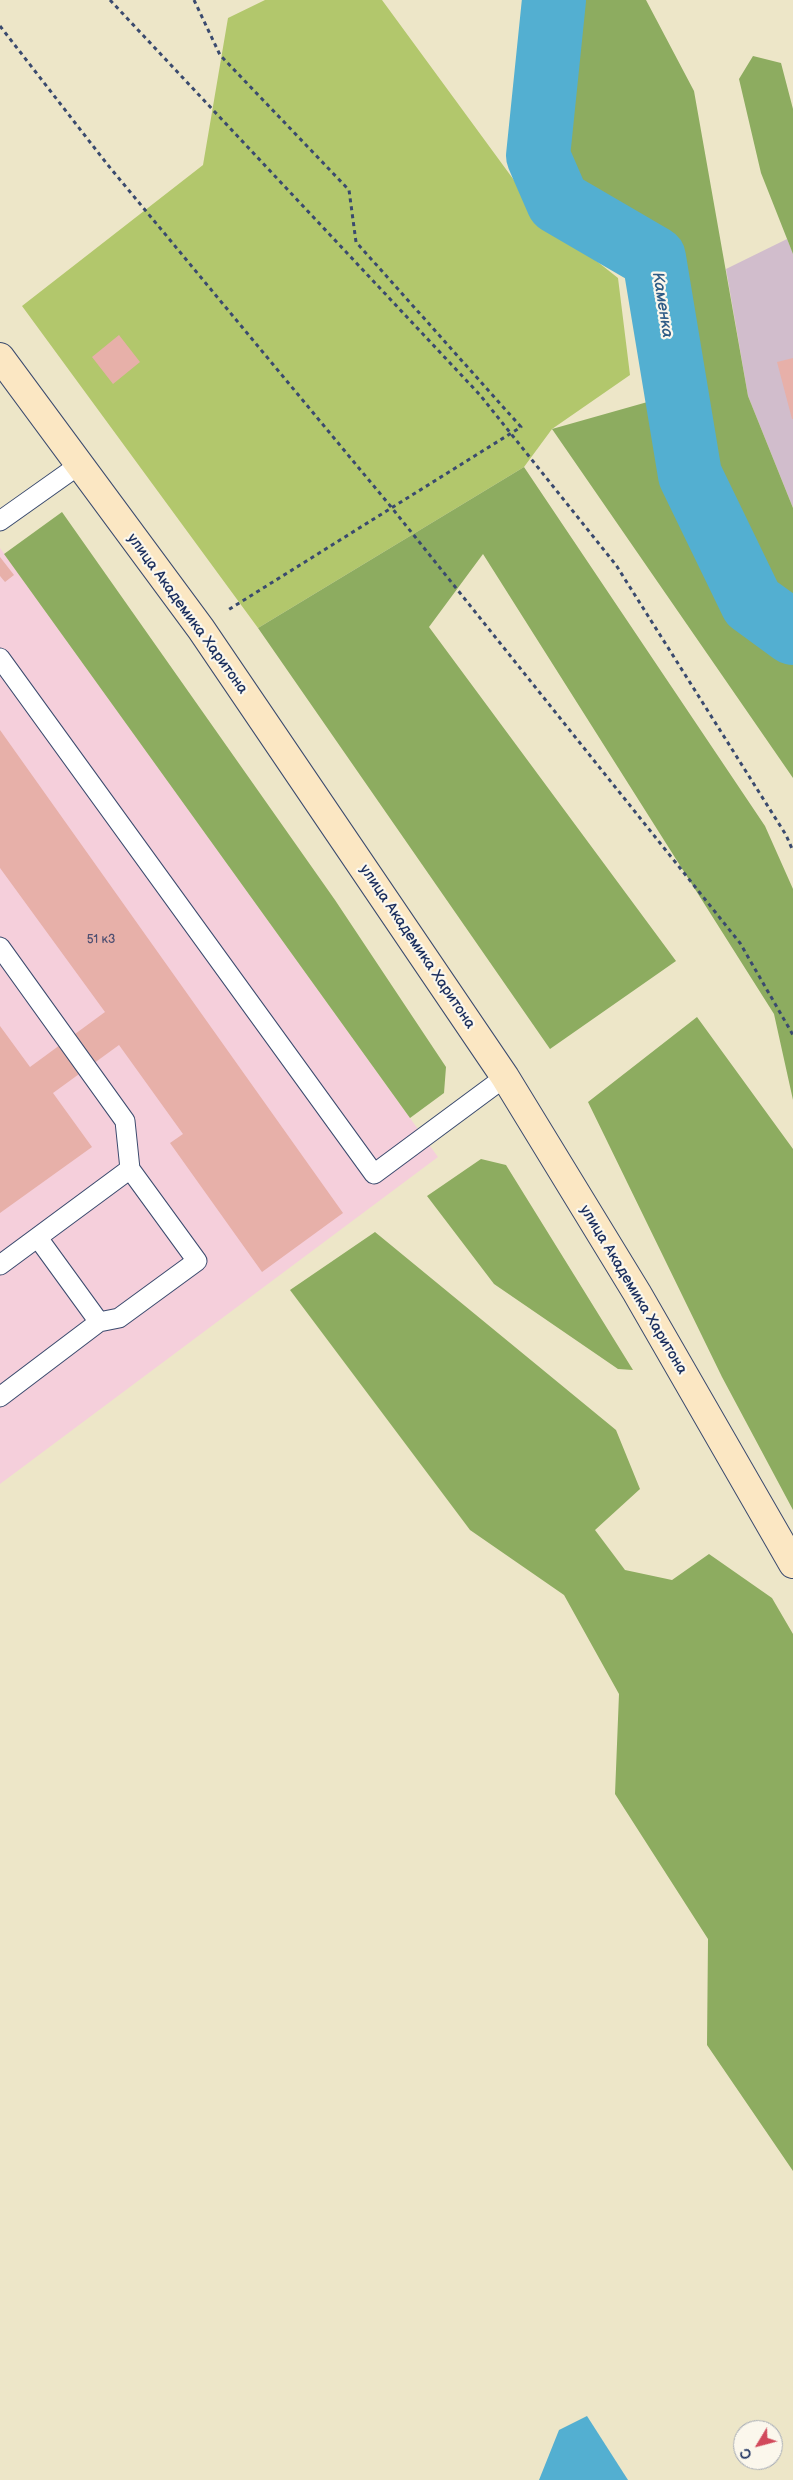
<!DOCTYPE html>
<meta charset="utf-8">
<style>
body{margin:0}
#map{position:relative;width:793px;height:2480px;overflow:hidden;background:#ede6c8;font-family:"Balsamiq Sans",sans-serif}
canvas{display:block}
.north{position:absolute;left:733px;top:2420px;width:50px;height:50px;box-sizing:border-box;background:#fbf7ec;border:1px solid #a1a7b3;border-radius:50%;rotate:233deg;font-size:14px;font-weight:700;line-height:20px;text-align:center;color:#1b2f5e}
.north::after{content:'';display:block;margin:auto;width:18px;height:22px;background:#d1495b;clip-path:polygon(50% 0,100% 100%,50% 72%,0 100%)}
</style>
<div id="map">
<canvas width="793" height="2480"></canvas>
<div class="north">С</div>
</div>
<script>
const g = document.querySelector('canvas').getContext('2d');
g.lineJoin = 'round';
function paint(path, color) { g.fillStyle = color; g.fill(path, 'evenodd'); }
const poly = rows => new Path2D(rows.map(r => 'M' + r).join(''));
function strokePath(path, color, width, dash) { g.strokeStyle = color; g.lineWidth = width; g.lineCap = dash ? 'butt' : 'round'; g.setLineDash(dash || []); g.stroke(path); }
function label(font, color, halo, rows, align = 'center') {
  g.font = font + ' "Balsamiq Sans",sans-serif'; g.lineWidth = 4.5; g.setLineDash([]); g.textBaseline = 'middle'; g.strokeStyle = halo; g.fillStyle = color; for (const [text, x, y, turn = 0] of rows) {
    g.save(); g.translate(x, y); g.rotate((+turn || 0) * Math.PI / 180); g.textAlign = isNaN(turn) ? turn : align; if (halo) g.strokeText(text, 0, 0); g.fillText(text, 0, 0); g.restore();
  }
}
paint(poly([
 [0,548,438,1157,0,1484]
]), '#f5cfdb');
paint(poly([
 [787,239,793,253,793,508,748,396,726,269]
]), '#d1bdcc');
paint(poly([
 [265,0,382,0,541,217,618,278,630,375,552,429,524,467,258,628,22,306,203,165,228,18]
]), '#b2c76c');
paint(poly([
 [540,0,646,0,694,91,748,396,793,508,793,778,552,429,651,401,640,265,591,233,525,182],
 [753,56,781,63,793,109,793,254,761,173,739,79],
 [524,467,765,826,793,889,793,1100,774,1014,483,554,429,627,676,961,550,1049,258,628],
 [62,512,335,900,446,1067,444,1093,410,1118,4,554],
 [697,1017,793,1149,793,1510,722,1377,588,1102],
 [481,1159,506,1165,633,1370,618,1369,494,1284,427,1196],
 [375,1232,616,1430,640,1489,595,1530,625,1570,672,1580,709,1554,772,1598,793,1634,793,2171,707,2045,708,1939,615,1794,619,1694,564,1595,470,1530,290,1290]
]), '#8dac60');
paint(poly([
 [587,2416,628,2480,539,2480,559,2430]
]), '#53afd1');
strokePath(poly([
 [554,0,538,156,558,202,654,258,690,475,752,603,793,633]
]), '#53afd1', 64);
paint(poly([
 [119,335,140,362,113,384,92,357],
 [793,358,793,419,792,419,777,362],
 [0,557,14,575,5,582,0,576],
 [0,730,343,1213,262,1272,170,1143,183,1134,119,1045,53,1093,92,1147,0,1213,0,1026,30,1067,105,1012,0,868]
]), '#e7b0a9');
const lane = poly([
 [0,521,79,465],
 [0,658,374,1174,505,1077],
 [0,947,125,1121,130,1169,0,1265],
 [99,1322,119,1318,197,1261,130,1169],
 [0,1397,99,1322,38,1238]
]);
const secondary = poly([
 [0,357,201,629,505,1077,637,1293,793,1564]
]);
strokePath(lane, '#3a4a6e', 21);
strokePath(secondary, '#3a4a6e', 30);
strokePath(poly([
 [110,0,480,395,616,565,786,835,793,851],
 [194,0,220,55,349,190,356,242,521,427,228,610],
 [0,26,107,164,392,508,740,943,793,1035]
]), '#3a4a6e', 3, [4, 4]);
strokePath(lane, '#fff', 19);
strokePath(secondary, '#fbe7c3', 28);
label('12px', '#4e4f71', null, [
 ["51 к3",101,940]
]);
label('15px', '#1b2f5e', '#fbf7ec', [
 ["улица Академика Харитона",187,614,54],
 ["улица Академика Харитона",417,947,56],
 ["улица Академика Харитона",633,1290,59]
]);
label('italic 16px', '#2f5c86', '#fbf7ec', [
 ["Каменка",662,305,81]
]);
</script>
